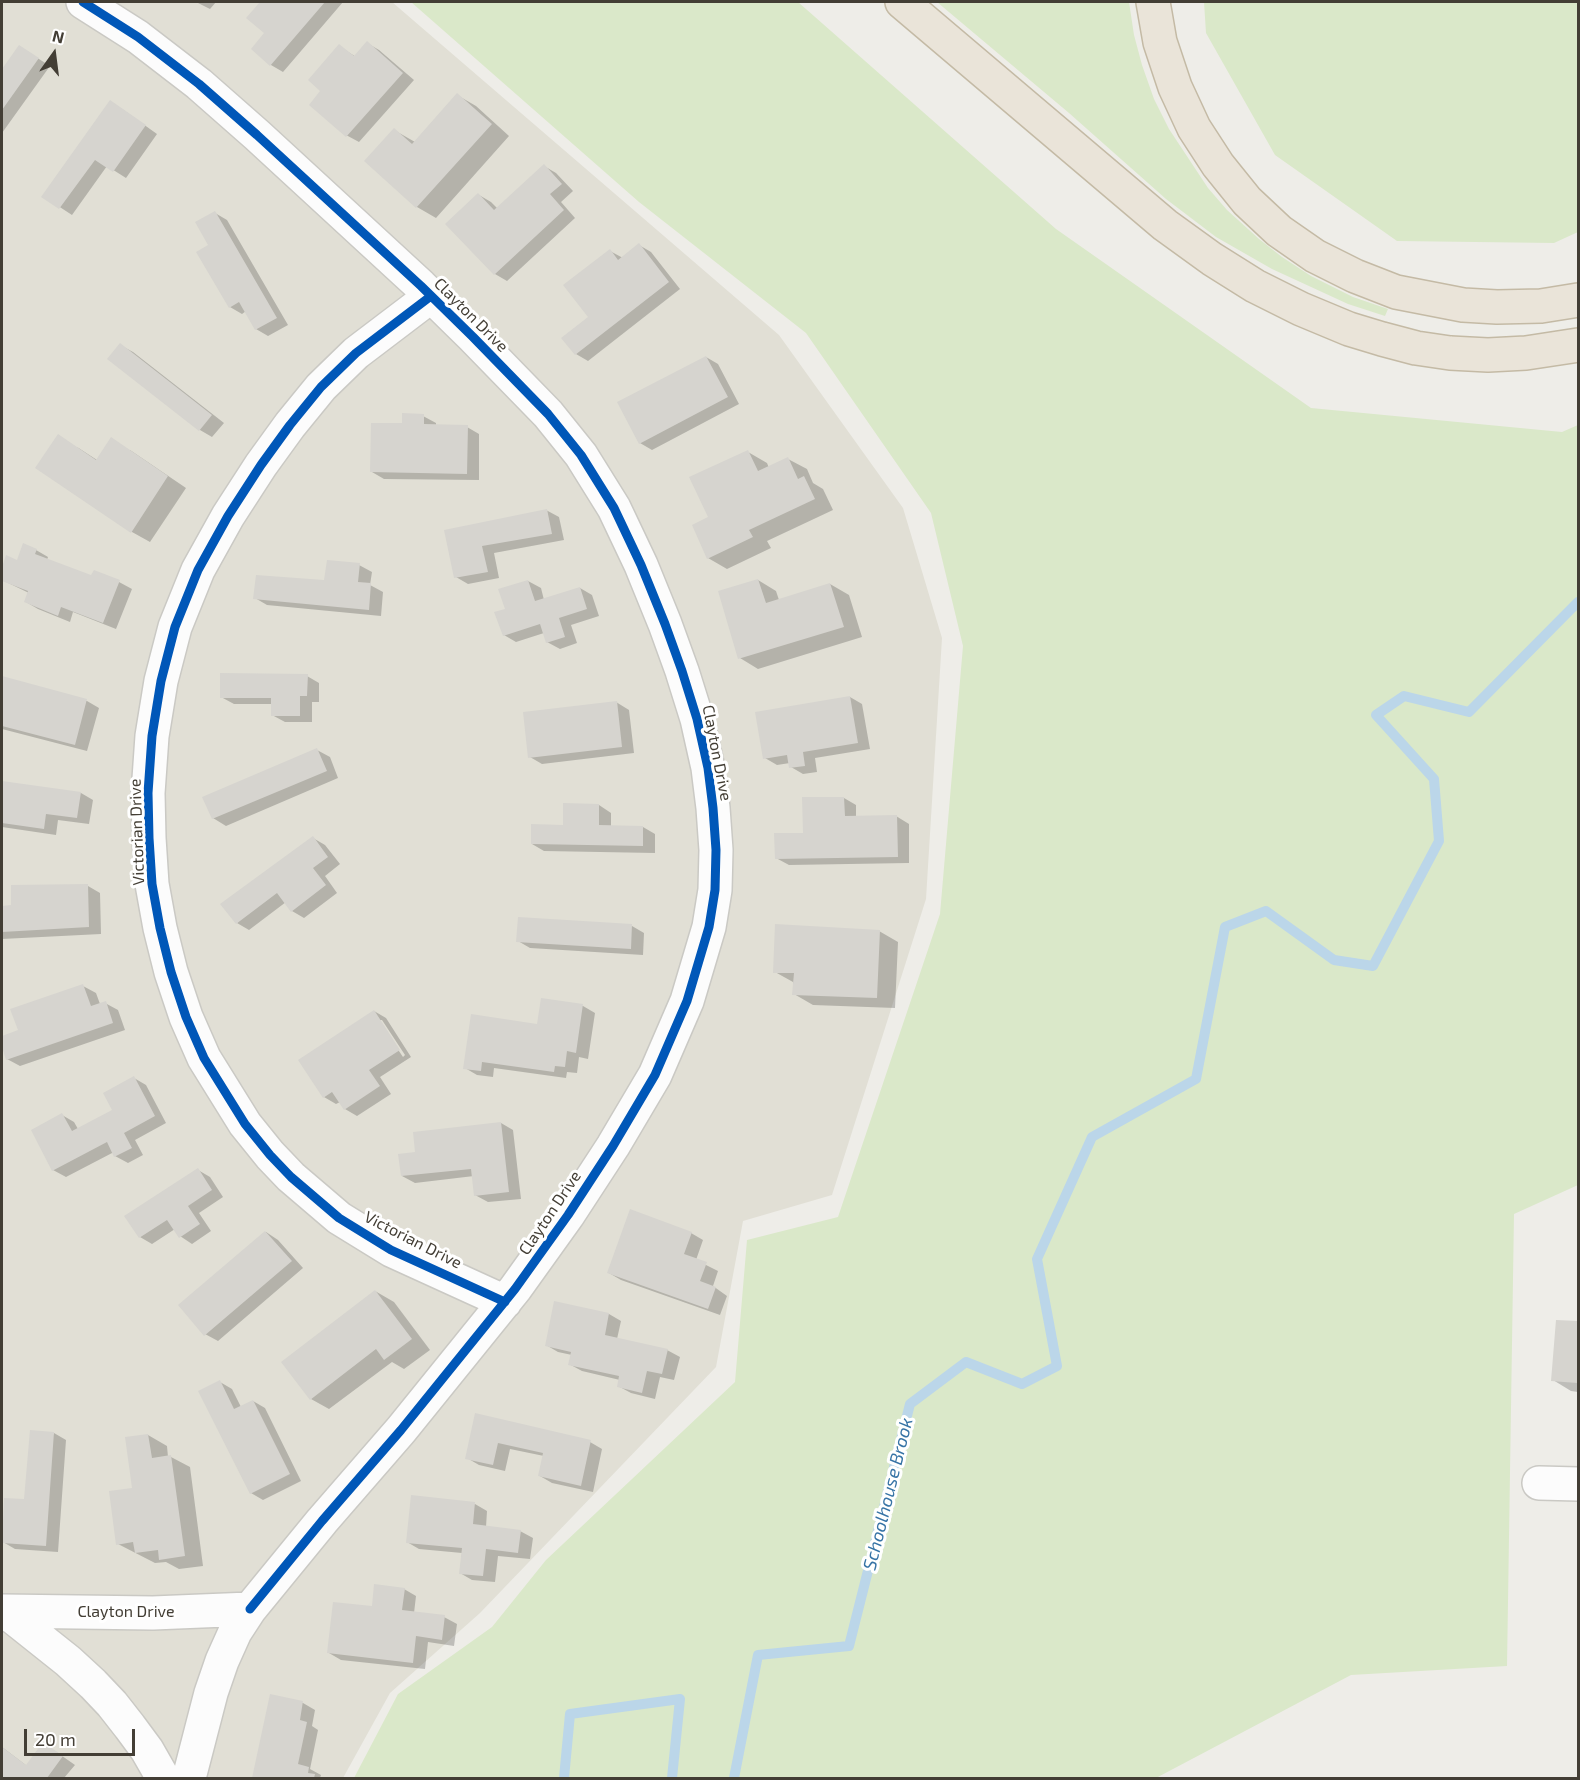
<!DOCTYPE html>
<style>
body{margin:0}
#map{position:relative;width:1580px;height:1780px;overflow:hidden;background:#eeede8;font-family:"Exo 2",sans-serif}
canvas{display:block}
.frame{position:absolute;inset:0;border:3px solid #433e35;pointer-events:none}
.north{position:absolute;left:24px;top:24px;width:60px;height:60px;-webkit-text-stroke:4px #fff;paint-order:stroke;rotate:14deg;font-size:16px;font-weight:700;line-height:24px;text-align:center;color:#433e35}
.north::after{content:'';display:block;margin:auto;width:21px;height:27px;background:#433e35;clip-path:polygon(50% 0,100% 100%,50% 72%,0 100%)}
.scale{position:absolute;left:24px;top:1729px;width:111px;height:27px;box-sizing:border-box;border:3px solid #433e35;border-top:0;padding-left:8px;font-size:18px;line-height:21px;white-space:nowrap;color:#433e35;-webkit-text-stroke:4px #fff;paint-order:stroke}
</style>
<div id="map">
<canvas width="1580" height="1780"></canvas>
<div class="frame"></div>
<div class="north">N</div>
<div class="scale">20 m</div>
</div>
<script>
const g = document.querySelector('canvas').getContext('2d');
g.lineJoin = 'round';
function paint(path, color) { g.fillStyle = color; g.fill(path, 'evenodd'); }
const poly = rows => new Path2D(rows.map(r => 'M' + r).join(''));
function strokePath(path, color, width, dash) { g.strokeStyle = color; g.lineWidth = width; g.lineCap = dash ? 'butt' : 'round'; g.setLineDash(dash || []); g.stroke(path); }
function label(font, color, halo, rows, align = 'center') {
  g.font = font + ' "Exo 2",sans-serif'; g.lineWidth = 6; g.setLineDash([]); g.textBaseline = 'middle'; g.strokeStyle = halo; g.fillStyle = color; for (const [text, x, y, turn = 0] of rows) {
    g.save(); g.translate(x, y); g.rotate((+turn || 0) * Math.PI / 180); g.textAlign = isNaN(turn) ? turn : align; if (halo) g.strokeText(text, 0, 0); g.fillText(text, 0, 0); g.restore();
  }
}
paint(poly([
 [2,2,392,2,779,335,903,508,942,638,926,899,832,1195,743,1221,716,1367,480,1613,390,1693,343,1778,2,1778]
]), '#e1dfd5');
paint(poly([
 [411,2,798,2,1056,229,1311,408,1562,432,1578,425,1578,1185,1514,1214,1507,1666,1351,1675,1156,1778,354,1778,398,1694,492,1627,546,1560,735,1382,747,1240,838,1217,940,914,963,646,931,513,806,333,639,202],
 [937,2,1129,2,1134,35,1142,65,1154,99,1169,129,1208,188,1227,210,1259,239,1282,257,1311,276,1353,297,1388,309,1385,316,1348,304,1272,269,1216,237,1166,199,1069,113],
 [1204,2,1578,2,1578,232,1554,243,1397,241,1275,155,1206,33]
]), '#dae8c9');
paint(poly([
 [196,2,216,2,210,9],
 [262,2,343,2,283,72,271,65,266,33,248,18],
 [367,43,379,50,414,80,359,142,346,135,339,46,356,57],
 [20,47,50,66,2,133,2,72],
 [457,95,476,106,509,136,436,218,417,207,366,161,394,130,415,142],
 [122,109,157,134,126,178,107,166,72,215,43,196],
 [544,166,556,173,573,191,561,202,575,218,507,281,495,274,479,195,491,202,498,209],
 [215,213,227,220,288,325,268,336,256,329,246,311,242,314,230,307,210,245],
 [639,245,651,252,680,289,588,361,576,354,590,317,610,251,623,258],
 [120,345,133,352,224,423,212,437,200,430,109,359],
 [706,357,718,364,739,404,652,450,640,443],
 [423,416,436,423,436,426,467,427,479,434,479,480,384,479,372,472,404,425],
 [77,447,97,460,130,450,186,488,150,542,132,532],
 [748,452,767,463,769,468,788,459,807,469,813,483,823,489,833,510,767,541,771,548,727,569,708,558,710,518],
 [546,510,559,517,564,540,494,553,499,578,468,584,456,577,446,531],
 [36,550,48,557,47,560,92,577,94,572,119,582,132,589,116,629,73,612,70,622,38,609,26,602,29,593,2,580,2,571,7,557,18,561],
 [359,565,372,572,370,585,383,592,381,616,267,605,255,598,325,581],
 [758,580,776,591,779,600,830,584,849,595,862,637,758,669,740,658],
 [528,581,541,588,544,600,580,588,592,595,599,616,571,625,577,643,560,649,547,642,544,633,516,642,504,635,506,610],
 [307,676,319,683,319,702,312,702,312,722,285,722,272,715,272,704,234,704,221,697],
 [2,678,87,701,99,708,87,751,2,729],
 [850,697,862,704,870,749,815,758,817,772,803,774,791,767,790,763,777,765,765,758],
 [616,702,629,710,634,753,542,764,530,757],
 [317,750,330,757,338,778,226,826,213,818],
 [2,782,81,793,93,800,89,824,58,820,56,835,2,827],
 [844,798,856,805,856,817,896,816,909,824,909,863,789,865,776,858],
 [599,805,611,813,611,826,643,827,655,834,655,853,544,851,532,844,564,827],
 [313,838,325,845,340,864,325,876,337,893,304,918,292,911,286,902,249,930,237,923],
 [88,886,100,893,101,934,2,939,2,907,13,907],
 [632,926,644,933,643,955,530,948,518,941],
 [879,931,898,942,895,1008,813,1005,794,994,793,982,775,972],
 [83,986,96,993,100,1004,105,1003,118,1010,125,1030,20,1066,7,1059,2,1038,20,1031],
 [542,1000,583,1006,595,1013,588,1059,579,1057,577,1073,567,1072,566,1078,494,1068,493,1077,477,1075,465,1068,538,1026],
 [374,1011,386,1018,411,1057,380,1077,391,1094,357,1116,345,1109,340,1102,336,1104,324,1097],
 [378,1020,382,1020,405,1055,403,1057],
 [134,1078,146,1085,166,1123,135,1140,143,1155,128,1163,115,1156,114,1152,66,1177,53,1170,62,1115,74,1122,78,1129,114,1111],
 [501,1123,513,1130,521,1199,488,1202,475,1195,474,1176,415,1183,402,1176,417,1154,414,1133],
 [198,1170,210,1177,223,1197,199,1213,211,1231,192,1244,180,1236,175,1229,152,1244,140,1237],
 [266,1232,278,1240,303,1268,218,1341,205,1334],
 [691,1233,703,1240,696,1260,718,1271,713,1286,727,1296,720,1315,621,1280,609,1273],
 [375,1291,394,1302,430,1350,404,1369,392,1362,329,1409,311,1399],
 [609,1314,621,1321,617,1339,667,1350,680,1357,674,1380,660,1377,655,1399,631,1393,618,1386,620,1380,582,1371,569,1364,572,1355,558,1352,546,1345],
 [1557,1321,1578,1323,1578,1392,1571,1391,1553,1380],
 [220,1382,232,1389,241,1407,253,1401,265,1408,301,1481,263,1500,251,1493],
 [477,1415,590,1442,602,1449,593,1492,552,1483,540,1476,544,1456,510,1449,505,1471,479,1465,467,1458],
 [54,1433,66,1440,58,1552,15,1549,3,1542,26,1500],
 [148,1435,167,1446,168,1457,171,1457,190,1467,203,1566,179,1569,166,1562,155,1563,118,1544],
 [475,1504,487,1511,486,1527,520,1531,533,1538,530,1559,498,1556,495,1582,472,1580,460,1573,462,1553,419,1549,407,1542],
 [404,1589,416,1596,414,1613,444,1617,457,1624,454,1646,428,1642,425,1669,341,1660,329,1653,373,1608],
 [271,1696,303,1703,315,1710,312,1726,318,1730,310,1769,321,1775,320,1778,253,1778],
 [2,1747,27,1766,55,1751,75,1765,64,1778,2,1778]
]), '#0003');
strokePath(poly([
 [564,1778,570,1714,680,1699,672,1778],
 [734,1778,758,1655,849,1646,910,1404,966,1362,1022,1384,1057,1366,1037,1259,1092,1137,1196,1079,1225,927,1266,911,1334,960,1373,966,1439,841,1434,779,1376,715,1404,696,1469,712,1578,602]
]), '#bbd6e9', 10);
paint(poly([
 [260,2,325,2,270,66,251,49,264,33,246,18],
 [367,41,403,73,346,137,309,105,320,91,308,80,339,44,354,56],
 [19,45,39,58,2,110,2,69],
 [457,93,492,124,416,208,364,161,394,128,412,144],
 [110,100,146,125,113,172,95,160,59,209,41,197],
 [544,164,562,184,550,194,564,210,494,275,445,224,478,193,494,210],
 [215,211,277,318,255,330,239,302,229,308,196,252,208,245,195,222],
 [639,243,669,282,575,355,561,338,588,317,563,285,610,249,618,260],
 [120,343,212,415,199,431,107,359],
 [706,356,728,397,639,444,617,402],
 [402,413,424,414,424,424,468,425,467,474,370,472,371,423,402,423],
 [58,434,96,460,111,437,168,476,131,533,35,468],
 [748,450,758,471,788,457,798,479,804,476,815,499,749,530,753,537,707,559,692,525,708,517,689,477],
 [547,509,552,534,482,546,488,572,454,578,444,530],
 [23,543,37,549,35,554,91,575,94,570,120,580,103,623,61,607,58,616,24,602,28,591,2,581,2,567,6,555,17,560],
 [327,560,360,563,358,582,371,583,369,610,253,599,256,575,324,580],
 [758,579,766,603,830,583,844,627,738,659,718,591],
 [528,580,535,601,580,587,587,609,559,618,565,637,546,643,540,624,503,636,494,612,505,609,498,589],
 [220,673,308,674,307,696,300,696,300,716,271,716,271,698,220,698],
 [2,676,87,699,75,745,2,726],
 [850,696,858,743,803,752,805,766,789,768,787,755,763,759,755,712],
 [617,701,622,747,528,758,523,712],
 [317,748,327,771,212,819,202,797],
 [2,781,81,792,77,818,46,814,44,829,2,823],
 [802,797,844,797,845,816,897,815,898,857,775,859,774,833,803,833],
 [563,803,599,804,599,825,643,826,643,846,531,844,531,824,563,825],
 [313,836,328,857,313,868,326,885,291,912,277,893,236,924,220,904],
 [88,884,89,927,2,932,2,906,11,905,11,885],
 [518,917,632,924,631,949,516,942],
 [775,924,880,930,877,998,792,995,794,973,773,973],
 [83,984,91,1006,106,1001,113,1023,6,1060,2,1047,2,1036,18,1030,10,1009],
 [541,998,583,1004,576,1053,567,1051,565,1067,555,1066,554,1072,482,1062,481,1071,463,1069,471,1014,537,1024],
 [374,1010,400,1050,369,1070,380,1086,344,1110,332,1092,323,1098,298,1060],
 [134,1076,155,1116,124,1133,132,1148,114,1157,107,1142,52,1171,31,1130,62,1113,72,1131,112,1110,103,1093],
 [501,1122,509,1192,474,1196,471,1169,401,1176,398,1154,415,1152,413,1132],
 [198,1168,212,1190,188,1206,200,1224,179,1238,167,1220,139,1238,124,1216],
 [630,1209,692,1232,684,1254,707,1262,700,1281,716,1287,708,1309,607,1273],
 [265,1231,292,1261,204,1336,178,1305],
 [375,1290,412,1339,384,1360,376,1349,310,1400,281,1362],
 [554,1301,609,1313,605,1335,668,1349,662,1374,647,1371,642,1393,617,1387,619,1376,568,1365,571,1352,545,1346],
 [1556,1320,1578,1321,1578,1383,1551,1381],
 [220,1380,234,1409,253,1400,290,1474,250,1494,198,1391],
 [475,1413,591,1440,581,1486,538,1476,543,1453,498,1443,493,1465,465,1459],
 [30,1430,54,1432,46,1546,2,1543,4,1498,24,1499],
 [148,1434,152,1458,171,1455,185,1556,159,1560,158,1550,135,1553,133,1542,116,1545,109,1491,132,1488,125,1437],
 [411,1495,475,1502,473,1524,521,1530,518,1553,486,1549,483,1576,459,1574,462,1548,406,1543],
 [374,1584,405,1588,402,1610,445,1615,442,1640,416,1636,413,1663,327,1653,333,1602,372,1606],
 [270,1694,303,1701,300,1720,307,1722,298,1764,309,1767,308,1773,315,1774,314,1778,252,1778],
 [43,1742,63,1756,47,1778,2,1778,2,1747,26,1765]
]), '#d6d4cf');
const minor = poly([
 [83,2,138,37,199,84,257,135,421,286,473,337,548,414,581,455,614,508,641,565,665,624,682,671,697,719,708,768,713,808,716,850,715,890,709,927,687,1001,655,1075,613,1146,568,1215,515,1289,401,1430,322,1521,250,1609],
 [431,296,356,353,321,387,290,425,261,465,228,516,198,570,175,627,161,681,152,736,148,793,149,838,152,884,160,928,171,972,186,1017,204,1058,245,1124,270,1155,291,1177,339,1218,391,1250,505,1302],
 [1539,1483,1578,1484],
 [2,1611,153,1613,250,1609,235,1632,222,1661,211,1693,189,1778],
 [2,1611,14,1618,68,1661,93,1684,112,1704,130,1727,147,1750,163,1778]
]);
const motorway = poly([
 [902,2,1165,225,1212,259,1255,286,1301,309,1349,329,1382,339,1416,348,1450,353,1488,355,1526,353,1578,345],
 [1153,2,1160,42,1175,87,1194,128,1218,165,1247,201,1279,231,1315,256,1355,276,1396,292,1463,305,1497,307,1541,306,1578,300]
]);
strokePath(minor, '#cac9c4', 36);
strokePath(motorway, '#c4baa5', 36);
strokePath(minor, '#fcfcfc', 33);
strokePath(motorway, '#eae4d9', 33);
strokePath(poly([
 [83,2,138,37,199,84,257,135,421,286,473,337,548,414,581,455,614,508,641,565,665,624,682,671,697,719,708,768,713,808,716,850,715,890,709,927,687,1001,655,1075,613,1146,568,1215,515,1289,401,1430,322,1521,250,1609],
 [431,296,356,353,321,387,290,425,261,465,228,516,198,570,175,627,161,681,152,736,148,793,149,838,152,884,160,928,171,972,186,1017,204,1058,245,1124,270,1155,291,1177,339,1218,391,1250,505,1302]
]), '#0057b8', 9);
label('16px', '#433e35', '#fff', [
 ["Clayton Drive",471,315,45],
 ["Clayton Drive",717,753,79],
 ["Victorian Drive",137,832,-92],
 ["Clayton Drive",550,1213,-56],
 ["Victorian Drive",413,1240,27],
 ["Clayton Drive",126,1612]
]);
label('italic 18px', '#3774a6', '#fff', [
 ["Schoolhouse Brook",888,1494,-76]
]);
</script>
